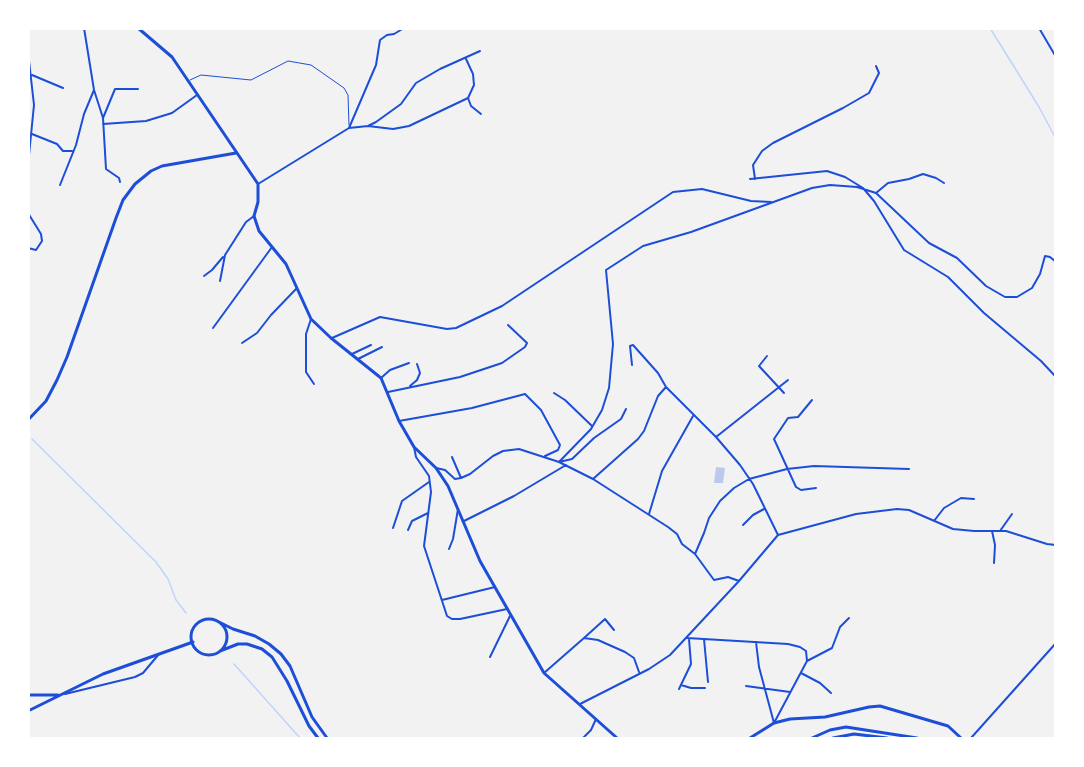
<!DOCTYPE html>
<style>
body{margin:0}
#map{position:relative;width:1084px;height:767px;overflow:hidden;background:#f2f2f2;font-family:Montserrat,sans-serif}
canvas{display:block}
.frame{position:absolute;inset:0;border:30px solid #fff;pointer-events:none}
</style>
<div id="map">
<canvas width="1084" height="767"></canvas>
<div class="frame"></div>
</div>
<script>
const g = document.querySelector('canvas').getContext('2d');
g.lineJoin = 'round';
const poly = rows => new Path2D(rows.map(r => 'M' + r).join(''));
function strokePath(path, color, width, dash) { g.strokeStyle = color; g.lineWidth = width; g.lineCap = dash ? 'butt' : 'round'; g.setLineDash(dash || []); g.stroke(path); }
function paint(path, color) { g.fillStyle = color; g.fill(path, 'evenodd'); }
strokePath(poly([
 [990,28,1039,107,1056,139],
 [32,439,156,562,168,579,176,600,186,613],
 [234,664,300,738]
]), '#bfd3fe', 1.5);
paint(poly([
 [716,467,725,468,723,483,714,483]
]), '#bdc9ec');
strokePath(poly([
 [190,80,201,75,251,80,288,61,311,65,344,88,348,95,349,125]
]), '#1d4ed8', 1);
strokePath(poly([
 [84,28,94,90,103,118,106,169,119,178,120,182],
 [1039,28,1056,57],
 [28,52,34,105,28,165],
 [32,75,63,88],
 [468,98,471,106,481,114],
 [103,118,115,89,138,89],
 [103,124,146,121,172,113,197,95],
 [368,126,393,129,409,126,468,98,474,85,473,74,466,59],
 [349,128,376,65,380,40,387,35,394,34,404,28],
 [32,134,57,144,63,151,72,151],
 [28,177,28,195],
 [750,179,827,171,845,177,863,188,874,201,904,250,948,277,984,313,1041,361,1056,377],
 [755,179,753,165,762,151,773,143,843,108,869,93,879,73,876,66],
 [258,184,349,128,368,126,376,122,401,104,416,83,440,69,480,51],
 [60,185,76,145,84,114,94,90],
 [876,193,888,183,909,179,923,174,936,178,944,183],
 [28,213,41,234,42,241,36,250,28,248],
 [204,276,212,270,223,257],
 [220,281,225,255,246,222,254,216],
 [311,319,306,334,306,372,314,384],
 [213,328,272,247],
 [332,338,380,317,447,329,456,328,502,306,673,192,702,189,751,201,771,202],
 [242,343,257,333,271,315,297,288],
 [352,354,371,345],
 [767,356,759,366,784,393],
 [358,359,382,347],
 [381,378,390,370,409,363],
 [410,386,417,380,420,373,417,364],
 [388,392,460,377,502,363,525,347,527,343,508,325],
 [554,393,565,400,592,426],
 [812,400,798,417,788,418,774,439,796,487,801,490,816,488],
 [399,421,472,408,525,394,541,410,560,445,558,450,545,456],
 [716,437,788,380],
 [414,447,416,457,429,476,431,492,424,546,447,616,452,619,460,619,507,609],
 [452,457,461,478],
 [559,462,591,429,602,410,609,388,613,344,606,270,643,246,691,232,812,188,830,185,857,187,876,193,929,243,957,258,986,286,1005,297,1017,297,1032,288,1040,274,1045,256,1050,257,1056,262],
 [559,462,572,459,594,438,621,419,626,409],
 [436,468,445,470,455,479,461,478,470,474,493,456,503,451,519,449,559,462,593,479,638,439,644,431,658,396,666,387],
 [593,479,668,527,677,534,682,544,695,554],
 [649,514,662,471,693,416],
 [464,521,514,496,566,465],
 [934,521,944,508,961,498,974,499],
 [743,525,753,515,764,509],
 [393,528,402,501,429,482],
 [408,530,412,521,428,513],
 [992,531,995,545,994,563],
 [1000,531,1012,514],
 [778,535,856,514,897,509,909,510,953,529,974,531,1006,531,1047,544,1056,545],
 [449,549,453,539,458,509],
 [739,581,728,577,714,580,695,554,704,533,709,518,720,501,734,488,749,479,787,469,814,466,909,469],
 [442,600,495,587],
 [584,638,605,619,614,630],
 [687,638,788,644,800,647,806,651,807,661],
 [704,639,708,682],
 [756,642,759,667,774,723],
 [490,657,510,616],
 [544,673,584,638,598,640,625,652,634,658,639,672],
 [801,673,820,683,831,693],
 [681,685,691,688,705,688],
 [746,686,790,692],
 [679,689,691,664,689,639],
 [65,694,135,677,143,673,159,654],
 [580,704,649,669,670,655,739,581,778,535,753,484,740,465,716,437,666,387,658,373,633,345,630,346,632,365],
 [774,723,807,661,832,648,840,627,849,618],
 [583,738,591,730,596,719],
 [971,738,1056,643]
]), '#1d4ed8', 2);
strokePath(poly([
 [138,28,172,57,258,184,258,202,254,216,259,231,286,264,311,319,331,338,381,378,399,421,414,447,436,468,448,486,480,561,544,673,617,738],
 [28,420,46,401,57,380,67,357,116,218,123,200,135,184,151,171,162,166,236,153],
 '191 637a18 18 0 1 1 36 0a18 18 0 1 1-36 0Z',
 [217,621,233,629,255,636,269,644,281,654,290,666,312,717,327,738],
 [220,651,238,644,247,644,262,649,272,657,287,681,309,726,318,738],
 [28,695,58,695],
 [28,711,103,674,193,642],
 [750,738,774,723,790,719,825,717,869,707,880,706,948,726,961,738],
 [812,738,830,730,846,727,917,738],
 [833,738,854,734,887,738]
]), '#1d4ed8', 3);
</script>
